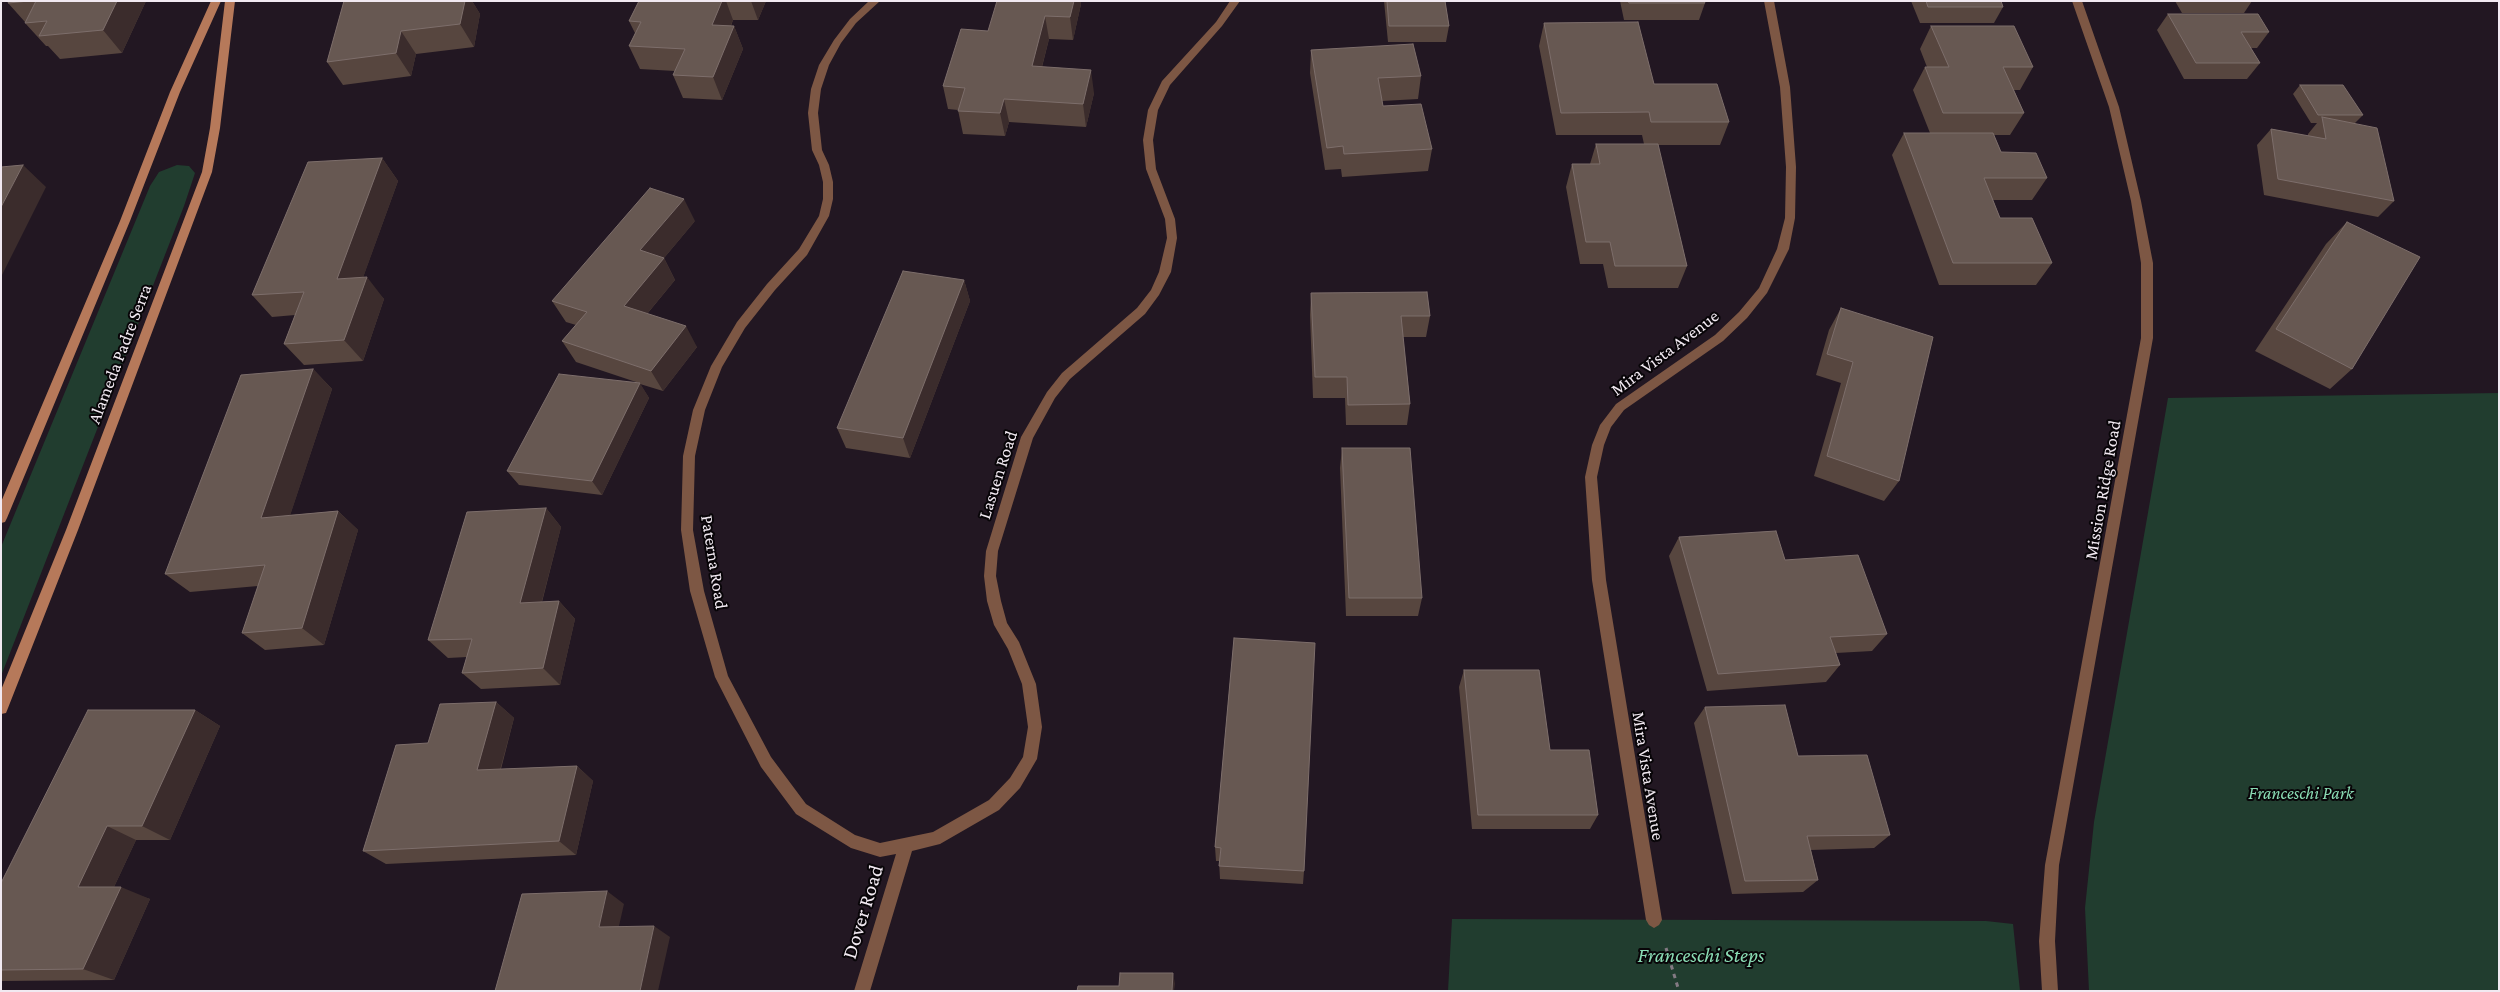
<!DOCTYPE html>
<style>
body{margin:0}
#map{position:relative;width:2500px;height:992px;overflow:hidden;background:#221722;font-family:"Crimson Pro",serif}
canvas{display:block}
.frame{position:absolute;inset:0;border:2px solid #f1e9f1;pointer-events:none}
</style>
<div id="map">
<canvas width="2500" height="992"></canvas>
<div class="frame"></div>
</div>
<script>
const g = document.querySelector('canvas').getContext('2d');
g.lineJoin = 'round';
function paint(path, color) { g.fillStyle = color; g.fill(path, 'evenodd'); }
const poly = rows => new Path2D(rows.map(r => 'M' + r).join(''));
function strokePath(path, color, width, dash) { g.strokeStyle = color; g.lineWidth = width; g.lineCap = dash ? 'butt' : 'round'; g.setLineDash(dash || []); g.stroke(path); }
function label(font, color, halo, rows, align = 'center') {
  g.font = font + ' "Crimson Pro",serif'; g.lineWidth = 4; g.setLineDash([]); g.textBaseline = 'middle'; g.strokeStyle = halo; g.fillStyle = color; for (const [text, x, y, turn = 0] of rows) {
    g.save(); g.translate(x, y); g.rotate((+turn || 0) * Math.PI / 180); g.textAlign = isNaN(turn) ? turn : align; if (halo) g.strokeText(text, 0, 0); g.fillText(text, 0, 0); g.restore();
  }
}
paint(poly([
 [177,165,189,166,195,173,184,206,1,676,1,547,150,186,159,172],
 [2499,393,2499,991,2089,991,2085,908,2094,822,2168,398],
 [1452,919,1986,921,2013,924,2020,991,1448,991]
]), '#213d2f');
strokePath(poly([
 [1666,948,1679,991]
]), '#837a83', 3, [4.5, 4.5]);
paint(poly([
 [869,1,880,1,856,23,841,43,829,65,821,89,818,113,822,150,829,165,833,182,833,199,829,216,807,255,775,290,745,328,722,367,705,410,695,456,693,530,704,591,728,676,771,757,806,804,855,835,880,843,933,832,989,800,1010,778,1023,757,1028,727,1022,684,1008,649,994,625,987,601,984,576,986,551,1021,437,1047,392,1062,373,1137,308,1151,290,1159,272,1167,238,1165,219,1146,169,1143,140,1148,110,1162,81,1216,22,1230,1,1240,1,1222,26,1170,85,1158,110,1153,140,1156,169,1175,219,1177,238,1171,272,1159,295,1145,314,1070,379,1055,398,1033,438,998,551,996,576,1001,601,1007,623,1019,642,1036,684,1042,727,1037,759,1020,788,999,810,940,844,912,851,870,991,854,991,896,854,880,857,851,848,796,814,761,767,715,677,690,591,681,530,683,456,693,410,711,366,737,322,767,284,799,249,819,216,823,199,823,182,819,165,812,150,808,113,811,89,819,65,834,40,850,19,869,1],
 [1764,1,1774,1,1790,87,1796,167,1795,218,1789,249,1767,293,1747,318,1723,341,1624,410,1611,427,1604,445,1597,477,1606,580,1662,920,1659,925,1654,928,1649,925,1646,920,1592,580,1585,477,1592,445,1600,425,1616,404,1715,335,1739,312,1759,288,1777,249,1785,218,1786,167,1780,87,1764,1],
 [2072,1,2082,1,2119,107,2141,201,2153,263,2153,338,2059,865,2055,941,2058,991,2042,991,2039,941,2045,865,2141,338,2141,263,2131,201,2109,107,2072,1]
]), '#7d5744');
paint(poly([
 [211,1,221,1,180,92,130,221,7,518,5,522,1,523,1,502,120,221,170,92,211,1],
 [225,1,235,1,220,128,212,172,78,530,8,708,6,713,1,714,1,690,66,530,202,172,210,128,225,1]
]), '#b6795a');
paint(poly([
 [9,1,146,1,122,53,60,59,48,46,46,46,25,23,25,22,8,3],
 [344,1,472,1,480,14,474,47,416,54,411,76,343,85,327,62],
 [639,1,766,1,758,20,733,20,731,26,734,26,743,49,722,100,683,98,673,75,675,71,640,69,629,46,635,33,629,21],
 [1384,1,1445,1,1449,26,1446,42,1388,42],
 [1620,1,1704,1,1705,3,1699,20,1624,20],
 [1911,1,2001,1,2003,7,1994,23,1920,23],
 [2175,1,2252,1,2244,13,2182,13],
 [1081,4,1073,40,1049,39,1042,67,1094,93,1086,127,1009,122,1005,136,963,134,958,110,948,109,943,86,988,31],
 [2168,14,2269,32,2257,48,2251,48,2260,63,2247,79,2184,79,2157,30],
 [1544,23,1654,84,1729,122,1720,145,1658,145,1687,266,1678,288,1608,288,1603,264,1580,264,1566,187,1572,164,1590,164,1596,144,1644,144,1642,135,1556,135,1539,46],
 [1931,26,2033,67,2020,90,2014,90,2024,113,2010,135,1994,135,2001,152,2047,178,2032,200,1993,200,2000,218,2052,263,2036,285,1939,285,1892,155,1904,133,1930,133,1913,90,1925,67,1927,67,1920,49],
 [1311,50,1421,76,1418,99,1382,101,1383,106,1432,149,1428,171,1342,177,1341,169,1325,170,1310,73],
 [2300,85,2363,115,2355,123,2394,201,2378,217,2264,195,2257,145,2271,129,2308,136,2308,134,2317,123,2311,123,2293,94],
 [382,158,398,181,363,277,384,299,363,361,304,365,284,344,295,315,272,317,252,295],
 [695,221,664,258,675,280,647,314,697,347,663,391,640,384,649,398,602,495,519,485,507,471,639,383,576,362,562,341,576,325,566,322,552,301],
 [2347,222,2352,369,2330,389,2255,351,2326,244],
 [964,280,970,301,910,458,846,448,837,428],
 [1311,293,1430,316,1426,337,1403,337,1410,404,1407,425,1346,425,1345,398,1313,398,1310,315],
 [1841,308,1899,481,1884,501,1814,476,1841,383,1816,375,1829,330],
 [313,369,332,389,290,515,338,511,358,530,324,645,265,650,242,633,258,586,190,592,165,574],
 [1342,448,1422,598,1418,616,1346,616,1340,468],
 [546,508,561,527,542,602,559,601,575,619,560,685,481,689,462,673,467,657,448,658,428,640],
 [1679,537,1785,560,1887,634,1872,651,1836,653,1840,665,1826,682,1707,691,1669,556],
 [1234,638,1304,871,1303,884,1220,879,1219,861,1216,861,1215,847],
 [1464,670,1550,750,1598,815,1590,829,1472,829,1459,687],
 [496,702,514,718,501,769,577,766,593,781,576,855,386,864,363,851,428,743],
 [1705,707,1890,835,1874,848,1811,850,1818,880,1803,892,1732,894,1694,723],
 [195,710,220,726,170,840,136,840,114,887,150,899,114,980,1,981,1,883]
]), '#57463f');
paint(poly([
 [117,1,146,1,122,53,103,30],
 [465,1,472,1,480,14,474,47,460,24],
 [722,1,726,1,733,20,721,48,712,25],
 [751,1,766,1,758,20],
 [1074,1,1081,1,1081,4,1073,40,1070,17],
 [1045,16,1049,39,1036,89,1032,66],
 [734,26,743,49,722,100,713,77],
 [401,31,416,54,411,76,396,53],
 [1091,70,1094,93,1086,127,1083,104],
 [1004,99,1009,122,1005,136,1000,113],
 [382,158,398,181,355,300,337,279],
 [23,165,46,187,1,277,1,207],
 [684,199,695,221,664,258,675,280,636,327,624,306,640,250],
 [367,277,384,299,363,361,344,340],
 [964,280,970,301,910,458,903,438],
 [686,326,697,347,663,391,651,371],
 [313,369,332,389,283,537,261,518],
 [640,383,649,398,602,495,592,481],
 [546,508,561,527,537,620,520,603],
 [338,511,358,530,324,645,302,628],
 [559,601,575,619,560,685,543,668],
 [496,702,514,718,496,785,477,770],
 [195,710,220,726,170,840,142,826],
 [577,766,593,781,576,855,559,841],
 [107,826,136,840,108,900,78,887],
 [121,887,150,899,114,980,83,969],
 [607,891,624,904,616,939,599,927],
 [654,926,670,937,658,991,640,991],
 [1173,973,1175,984,1174,991,1172,991]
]), '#3b2c2c');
const building = poly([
 [9,1,29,1,8,3,9,1],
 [36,1,117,1,103,30,39,36,47,21,25,23,36,1],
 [344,1,465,1,460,24,401,31,396,53,327,62,344,1],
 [639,1,722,1,712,25,734,26,713,77,673,75,685,49,629,46,641,22,629,21,639,1],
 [997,1,1074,1,1070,17,1045,16,1032,66,1091,70,1083,104,1004,99,1000,113,958,111,965,88,943,86,961,29,988,31,997,1],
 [1387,1,1445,1,1449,26,1389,26,1387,1],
 [1628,1,1704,1,1705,3,1629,3,1628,1],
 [1926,1,2001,1,2003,7,1928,7,1926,1],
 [2168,14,2258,14,2269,32,2241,32,2260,63,2196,63,2168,14],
 [1638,22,1654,84,1717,84,1729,122,1651,122,1649,112,1561,113,1544,23,1638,22],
 [1931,26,2014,26,2033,67,2003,67,2024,113,1943,113,1925,67,1949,67,1931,26],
 [1413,44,1421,76,1378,78,1383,106,1421,104,1432,149,1344,154,1343,146,1327,148,1311,50,1413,44],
 [2300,85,2343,85,2363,115,2318,115,2300,85],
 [2322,117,2377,128,2394,201,2278,179,2271,129,2326,139,2322,117],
 [1904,133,1993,133,2001,152,2036,153,2047,178,1984,178,2000,218,2032,218,2052,263,1953,263,1904,133],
 [1596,144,1658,144,1687,266,1615,266,1610,242,1586,242,1572,164,1600,164,1596,144],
 [382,158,337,279,367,277,344,340,284,344,304,292,252,295,308,162,382,158],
 [23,165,1,207,1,167,23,165],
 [650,188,684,199,640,250,664,258,624,306,686,326,651,371,562,341,587,312,552,301,650,188],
 [2347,222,2420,257,2352,369,2276,329,2347,222],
 [903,271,964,280,903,438,837,428,903,271],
 [1427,292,1430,316,1401,316,1410,404,1348,405,1347,377,1315,377,1311,293,1427,292],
 [1841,308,1933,337,1899,481,1827,456,1853,362,1827,354,1841,308],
 [313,369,261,518,338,511,302,628,242,633,265,565,165,574,241,375,313,369],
 [559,374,640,383,592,481,507,471,559,374],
 [1342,448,1410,448,1422,598,1349,598,1342,448],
 [546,508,520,603,559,601,543,668,462,673,472,639,428,640,467,512,546,508],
 [1776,531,1785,560,1858,555,1887,634,1830,637,1840,665,1718,674,1679,537,1776,531],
 [1234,638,1315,643,1304,871,1219,866,1221,848,1215,847,1234,638],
 [1464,670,1539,670,1550,750,1589,750,1598,815,1478,815,1464,670],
 [496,702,477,770,577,766,559,841,363,851,396,745,428,743,440,704,496,702],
 [1785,705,1798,756,1867,755,1890,835,1807,836,1818,880,1745,881,1705,707,1785,705],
 [88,710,195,710,142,826,107,826,78,887,121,887,83,969,1,970,1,883,88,710],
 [607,891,599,927,654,926,640,991,495,991,522,894,607,891],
 [1120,973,1173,973,1172,991,1077,991,1078,986,1119,986,1120,973]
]);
paint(building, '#675852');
strokePath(building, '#7d6e6b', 1);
label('18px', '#f1e9f1', '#080508', [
 ["Mira Vista Avenue",1665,353,-37],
 ["Alameda Padre Serra",120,354,-69],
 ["Lasuen Road",998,475,-72],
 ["Mission Ridge Road",2103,490,-80],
 ["Paterna Road",714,562,81],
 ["Mira Vista Avenue",1648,776,81]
]);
label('italic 18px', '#8adcb4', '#080508', [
 ["Franceschi Park",2301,793]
]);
label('21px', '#f1e9f1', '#080508', [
 ["Dover Road",863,912,-73]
]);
label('italic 21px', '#8adcb4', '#080508', [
 ["Franceschi Steps",1701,956]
]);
</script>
